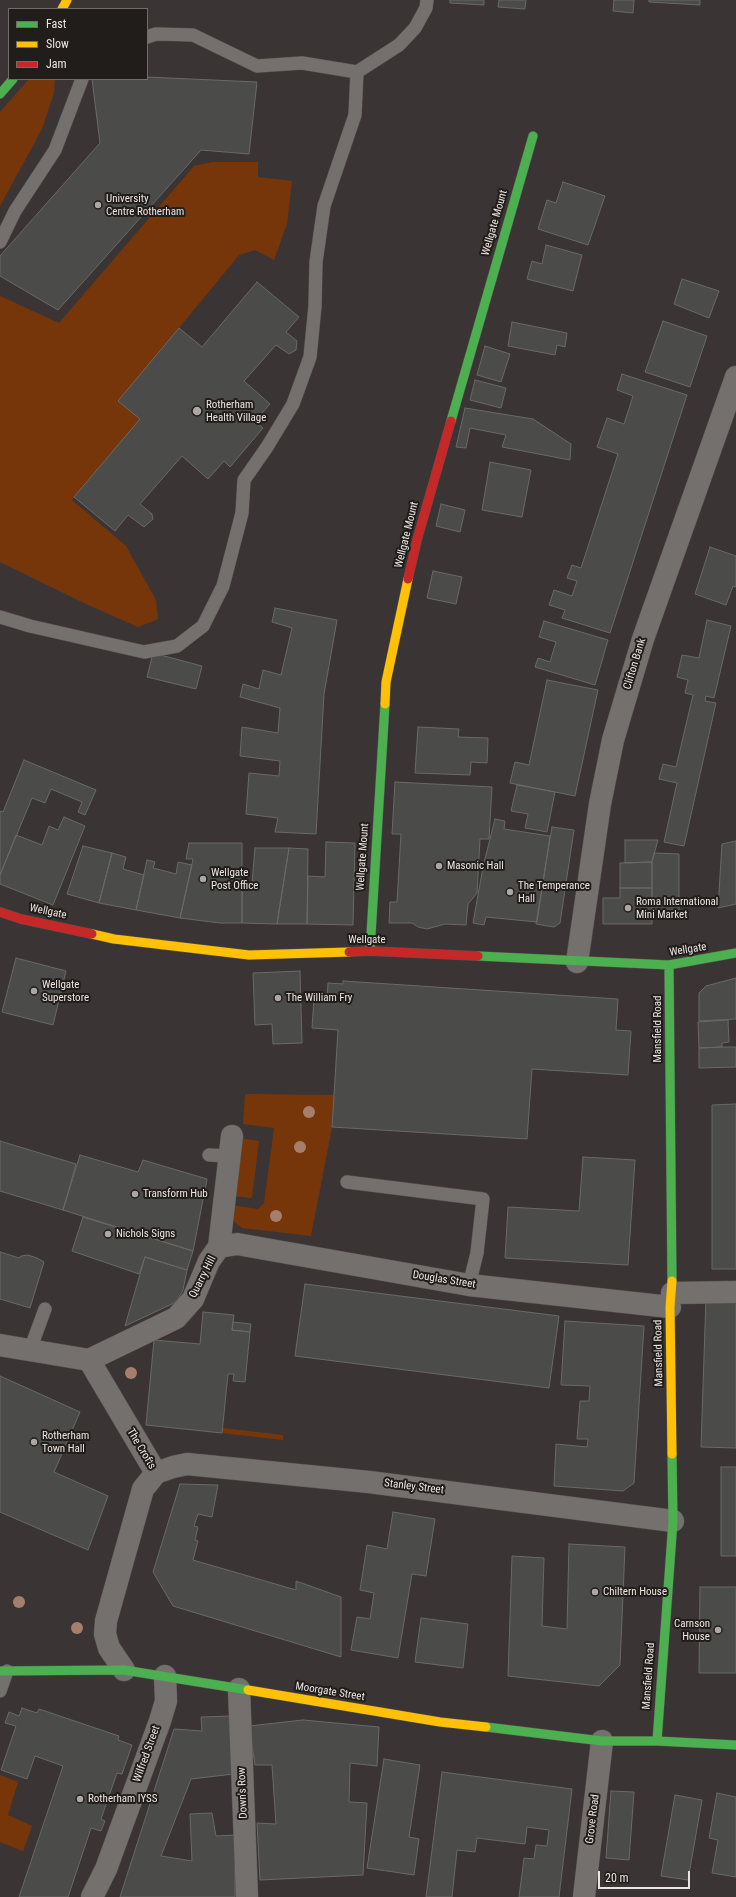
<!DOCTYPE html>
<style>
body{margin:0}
#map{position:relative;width:736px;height:1897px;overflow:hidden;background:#3a3534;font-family:"Roboto Condensed",sans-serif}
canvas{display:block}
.legend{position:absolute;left:8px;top:8px;width:140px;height:72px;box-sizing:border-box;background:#211d1b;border:1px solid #716d6a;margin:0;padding:5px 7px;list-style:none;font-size:12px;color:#eae4e1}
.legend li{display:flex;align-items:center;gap:8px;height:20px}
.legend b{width:20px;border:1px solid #716d6a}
.scale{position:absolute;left:598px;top:1871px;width:92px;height:18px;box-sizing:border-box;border:2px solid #eae4e1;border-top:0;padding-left:5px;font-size:12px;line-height:14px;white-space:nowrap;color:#eae4e1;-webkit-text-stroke:3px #211d1b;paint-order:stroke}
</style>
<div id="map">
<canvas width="736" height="1897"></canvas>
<ul class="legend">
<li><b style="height:5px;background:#4caf50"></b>Fast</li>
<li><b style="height:5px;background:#ffc107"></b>Slow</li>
<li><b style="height:5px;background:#c62828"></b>Jam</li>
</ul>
<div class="scale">20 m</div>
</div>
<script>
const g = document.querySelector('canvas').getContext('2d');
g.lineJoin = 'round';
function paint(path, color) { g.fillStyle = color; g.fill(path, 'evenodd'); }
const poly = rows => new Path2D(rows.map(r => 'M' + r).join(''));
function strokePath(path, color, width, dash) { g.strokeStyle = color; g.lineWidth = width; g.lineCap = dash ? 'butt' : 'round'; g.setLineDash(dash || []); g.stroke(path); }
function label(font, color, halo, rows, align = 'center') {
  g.font = font + ' "Roboto Condensed",sans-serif'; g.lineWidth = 4; g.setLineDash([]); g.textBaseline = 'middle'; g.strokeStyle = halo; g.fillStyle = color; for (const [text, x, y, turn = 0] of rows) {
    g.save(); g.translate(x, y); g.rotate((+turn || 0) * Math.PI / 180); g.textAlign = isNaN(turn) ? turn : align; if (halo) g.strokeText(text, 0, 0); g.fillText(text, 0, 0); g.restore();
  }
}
paint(poly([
 [29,79,55,79,54,93,42,129,0,206,0,112],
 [212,162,258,162,258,177,292,181,287,224,274,260,255,250,239,255,119,401,140,419,72,500,126,546,156,600,158,619,138,627,86,604,0,562,0,296,59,323,194,166],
 [245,1094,334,1095,332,1127,311,1236,242,1228,230,1218,231,1205,258,1209,264,1203,274,1128,243,1124],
 [239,1138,259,1141,252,1198,232,1196],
 [223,1428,283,1435,283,1440,222,1433],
 [0,1775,18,1782,8,1815,32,1826,23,1851,0,1842]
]), '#773609');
const building = poly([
 [450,0,484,0,484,5,450,3,450,0],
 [499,0,526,0,525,9,498,7,499,0],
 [614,0,634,0,633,13,613,11,614,0],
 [649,0,700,0,700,5,649,2,649,0],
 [147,77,257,82,249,154,201,150,58,310,0,276,0,256,100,143,92,79,147,79,147,77],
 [563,182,605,196,588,245,538,229,547,200,556,203,563,182],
 [546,245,582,255,573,291,527,279,532,261,542,264,546,245],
 [682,279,719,291,709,318,674,304,682,279],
 [257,282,299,317,286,332,297,341,296,350,289,354,276,345,244,381,270,404,255,421,263,428,230,467,224,461,208,479,182,456,140,504,152,514,153,519,144,527,128,515,115,531,74,497,140,419,118,401,179,328,202,347,257,282],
 [663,321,707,336,690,387,645,372,663,321],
 [512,322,567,333,565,347,557,345,555,355,508,346,512,322],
 [485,346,510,354,501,382,477,375,485,346],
 [622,374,687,395,610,633,562,618,565,610,549,605,554,590,572,596,577,581,567,578,572,565,581,568,618,454,597,447,607,418,624,424,633,396,617,390,622,374],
 [475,380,506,388,501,408,470,400,475,380],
 [465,408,533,419,571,444,570,460,502,447,506,435,470,428,466,448,456,447,465,408],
 [490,462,531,470,522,517,482,510,490,462],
 [441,504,465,510,460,532,436,526,441,504],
 [710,547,736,556,736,587,733,586,726,605,695,594,710,547],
 [433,571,462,577,456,604,427,598,433,571],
 [275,608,337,620,324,694,316,834,275,832,278,818,246,814,249,773,279,776,280,761,240,756,242,727,278,733,280,708,240,697,243,684,259,689,263,670,281,675,292,628,272,622,275,608],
 [707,620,731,626,714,698,706,696,705,701,716,703,684,846,664,842,677,783,659,779,663,764,676,767,693,695,685,693,688,680,677,677,682,655,699,658,707,620],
 [544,621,608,640,595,685,535,667,538,658,550,662,556,642,539,637,544,621],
 [153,653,202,666,196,689,147,677,153,653],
 [547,680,598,690,575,796,510,783,515,762,529,765,547,680],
 [418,727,459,729,458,737,488,738,487,763,471,762,470,775,415,773,418,727],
 [24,760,96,790,85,815,78,812,82,802,51,789,45,803,32,798,0,875,0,811,3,812,24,760],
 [395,782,492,787,489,839,480,839,477,893,468,904,466,925,445,924,427,929,418,927,412,923,389,923,390,902,397,902,401,834,392,834,395,782],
 [517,785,555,792,547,832,525,828,528,814,511,811,517,785],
 [64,817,85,826,53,905,0,884,0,875,16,835,42,845,49,826,58,830,64,817],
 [495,819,505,821,504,829,550,836,537,922,486,917,484,925,473,923,483,867,495,819],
 [552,827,574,830,560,923,554,927,536,924,552,827],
 [625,840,658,840,652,862,625,863,625,840],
 [736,841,736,904,718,908,722,844,736,841],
 [326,842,355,843,353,925,307,924,308,876,325,877,326,842],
 [189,843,242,843,242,923,220,923,180,918,193,859,186,859,189,843],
 [83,846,112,853,99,903,67,894,83,846],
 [255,848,289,848,277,924,242,923,242,883,252,883,255,848],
 [289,848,308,849,307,924,277,924,289,848],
 [112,853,126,857,123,869,144,875,136,910,99,903,112,853],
 [654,853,679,854,679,916,652,918,652,862,654,853],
 [147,860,155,862,153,868,176,874,178,862,192,865,180,918,136,910,147,860],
 [652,862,652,888,620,888,620,863,652,862],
 [620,888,652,888,652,924,603,924,603,898,620,898,620,888],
 [16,958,66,971,53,1025,2,1012,16,958],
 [300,971,302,1043,273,1044,272,1024,255,1025,253,973,300,971],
 [736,978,736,1019,699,1021,699,993,706,986,736,978],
 [343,981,618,999,616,1030,631,1031,628,1075,532,1069,527,1139,332,1127,338,1030,312,1028,314,998,327,999,328,983,343,984,343,981],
 [728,1020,729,1042,722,1043,722,1047,699,1048,698,1022,728,1020],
 [722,1047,736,1047,736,1067,699,1068,699,1048,722,1047],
 [736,1104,736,1269,712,1269,712,1105,736,1104],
 [0,1141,76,1164,63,1210,0,1191,0,1141],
 [80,1155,138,1172,143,1160,207,1179,193,1251,63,1210,80,1155],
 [583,1157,635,1160,628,1265,505,1258,508,1207,579,1211,583,1157],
 [83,1217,193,1251,187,1270,145,1257,139,1274,72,1251,83,1217],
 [0,1252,19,1258,21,1256,28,1255,37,1258,44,1262,30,1308,0,1299,0,1252],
 [145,1257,187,1270,183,1290,178,1299,172,1304,125,1326,145,1257],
 [305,1284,559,1316,549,1388,295,1356,305,1284],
 [706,1297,736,1298,736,1448,701,1447,706,1297],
 [203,1312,234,1315,232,1330,250,1332,245,1382,233,1381,234,1374,228,1374,222,1433,146,1425,154,1340,200,1344,203,1312],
 [565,1321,644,1326,634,1483,623,1491,554,1486,556,1444,587,1447,588,1439,577,1439,580,1401,589,1401,590,1386,561,1385,565,1321],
 [233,1322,251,1324,250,1332,232,1330,233,1322],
 [0,1376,80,1412,54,1472,108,1496,88,1550,0,1512,0,1376],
 [721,1467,736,1467,736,1556,721,1556,721,1467],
 [180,1484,218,1485,212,1517,198,1514,194,1526,198,1527,195,1540,198,1541,193,1560,296,1590,296,1581,341,1597,341,1657,173,1606,153,1572,180,1484],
 [393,1512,435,1519,426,1576,412,1574,398,1658,351,1650,357,1617,370,1619,374,1593,360,1590,367,1545,387,1549,393,1512],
 [569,1544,625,1547,620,1665,599,1686,508,1676,512,1556,544,1558,542,1626,567,1629,569,1544],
 [700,1587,736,1587,736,1673,699,1673,700,1587],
 [421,1618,468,1624,463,1668,415,1662,421,1618],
 [22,1708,37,1713,39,1709,119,1736,118,1740,132,1745,122,1774,117,1773,101,1819,105,1821,101,1831,91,1828,68,1897,19,1897,63,1766,35,1756,27,1779,1,1770,16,1726,5,1723,9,1712,19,1716,22,1708],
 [230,1716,234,1774,191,1779,161,1856,192,1861,190,1814,212,1813,216,1836,235,1835,235,1897,120,1897,174,1729,202,1731,201,1717,230,1716],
 [303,1720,379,1727,377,1766,350,1763,349,1802,367,1803,363,1875,260,1880,257,1823,276,1824,272,1765,255,1765,249,1726,303,1720],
 [384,1759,420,1765,409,1837,419,1839,414,1875,367,1868,384,1759],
 [442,1772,572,1789,559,1897,519,1897,524,1858,534,1859,536,1845,547,1846,549,1830,527,1827,525,1844,477,1838,475,1852,457,1850,452,1897,426,1897,442,1772],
 [611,1791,634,1792,629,1860,606,1858,611,1791],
 [717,1793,736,1797,736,1877,712,1873,718,1840,709,1838,717,1793],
 [675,1795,702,1800,688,1880,661,1876,675,1795]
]);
paint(building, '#4b4b4a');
strokePath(building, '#686968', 1);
const lane = poly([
 [147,37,156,34,193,35,257,66,302,63,357,72,399,45,415,28,426,8,427,0],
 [0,242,15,211,55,150,82,79],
 [0,617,30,626,144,652,177,646,203,626,223,586,242,513,244,480,267,447,293,404,310,357,315,306,316,262,324,206,355,115,357,72],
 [209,1155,229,1156],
 [347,1182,483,1199,477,1253,469,1285],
 [30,1350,45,1309],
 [0,1691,7,1671]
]);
const street = poly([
 [577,962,600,804,613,740,643,639,736,377],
 [219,1247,237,1244,469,1285,670,1307],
 [672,1293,736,1292],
 [0,1345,89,1360,156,1473],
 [89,1360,176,1318,193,1299,209,1261,219,1247,232,1136],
 [124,1670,109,1648,105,1634,106,1621,143,1489,156,1473,173,1467,187,1464,369,1482,673,1521],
 [239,1689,247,1897],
 [92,1897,106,1869,160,1721,166,1701,165,1676],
 [584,1897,602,1741]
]);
const fast = poly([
 [0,94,13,79],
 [451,421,533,136],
 [370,951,385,704],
 [478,956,669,965,736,953],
 [669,965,672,1281],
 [0,1671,124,1670,248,1690],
 [486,1727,602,1741,657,1741,736,1745],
 [657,1741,673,1521,672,1454]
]);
const slow = poly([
 [62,9,67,0],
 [385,704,386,682,408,579],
 [92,934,114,939,249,955,349,952],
 [672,1281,670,1307,672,1454],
 [248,1690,440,1722,486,1727]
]);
const jam = poly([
 [408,579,417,540,451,421],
 [0,912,21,919,92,934],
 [349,952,370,951,478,956]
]);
strokePath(lane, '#565150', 14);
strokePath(street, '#565150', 23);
strokePath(fast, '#565150', 10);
strokePath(slow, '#565150', 10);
strokePath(jam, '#565150', 10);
strokePath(lane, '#74706e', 13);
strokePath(street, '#74706e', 22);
strokePath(fast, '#4caf50', 9);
strokePath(slow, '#ffc107', 9);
strokePath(jam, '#c62828', 9);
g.fillStyle = '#a67f6c';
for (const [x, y] of [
 [309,1112],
 [300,1147],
 [276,1216],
 [131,1373],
 [19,1602],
 [77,1628]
]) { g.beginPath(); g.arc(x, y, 6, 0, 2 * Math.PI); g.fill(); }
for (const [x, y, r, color] of [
 [98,205,4,"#aca7a4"],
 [197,411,5,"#aca7a4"],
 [439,866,4,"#aca7a4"],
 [203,879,4,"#aca7a4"],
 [510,892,4,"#aca7a4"],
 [628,908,4,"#aca7a4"],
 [34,991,4,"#aca7a4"],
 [278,998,4,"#aca7a4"],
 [135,1194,4,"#aca7a4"],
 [108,1234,4,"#aca7a4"],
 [34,1442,4,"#aca7a4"],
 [595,1592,4,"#aca7a4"],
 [718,1630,4,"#aca7a4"],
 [80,1799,4,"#aca7a4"]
]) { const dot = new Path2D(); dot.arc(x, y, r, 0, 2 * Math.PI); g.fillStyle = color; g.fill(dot); strokePath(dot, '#211d1b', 1.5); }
label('11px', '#eae4e1', '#211d1b', [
 ["University",106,199],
 ["Centre Rotherham",106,212],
 ["Rotherham",206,405],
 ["Health Village",206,418],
 ["Masonic Hall",447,866],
 ["Wellgate",211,873],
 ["Post Office",211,886],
 ["The Temperance",518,886],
 ["Hall",518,899],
 ["Roma International",636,902],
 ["Mini Market",636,915],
 ["Wellgate",42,985],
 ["Superstore",42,998],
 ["The William Fry",286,998],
 ["Transform Hub",143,1194],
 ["Nichols Signs",116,1234],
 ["Rotherham",42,1436],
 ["Town Hall",42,1449],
 ["Chiltern House",603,1592],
 ["Carnson",710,1624,"right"],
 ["House",710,1637,"right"],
 ["Rotherham IYSS",88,1799]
], 'left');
label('11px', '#eae4e1', '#211d1b', [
 ["Wellgate Mount",495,223,-74],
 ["Wellgate Mount",407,535,-76],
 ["Clifton Bank",635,664,-73],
 ["Wellgate Mount",363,857,-86],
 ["Wellgate",48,912,12],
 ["Wellgate",367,940],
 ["Wellgate",688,950,-9],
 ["Mansfield Road",658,1029,-90],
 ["Quarry Hill",203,1277,-63],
 ["Douglas Street",444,1280,9],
 ["Mansfield Road",659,1353,-91],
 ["The Crofts",141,1449,59],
 ["Stanley Street",414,1487,7],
 ["Mansfield Road",649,1676,-86],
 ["Moorgate Street",330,1692,9],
 ["Wilfred Street",147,1754,-70],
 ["Down's Row",243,1793,-92],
 ["Grove Road",593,1819,-83]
]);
</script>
